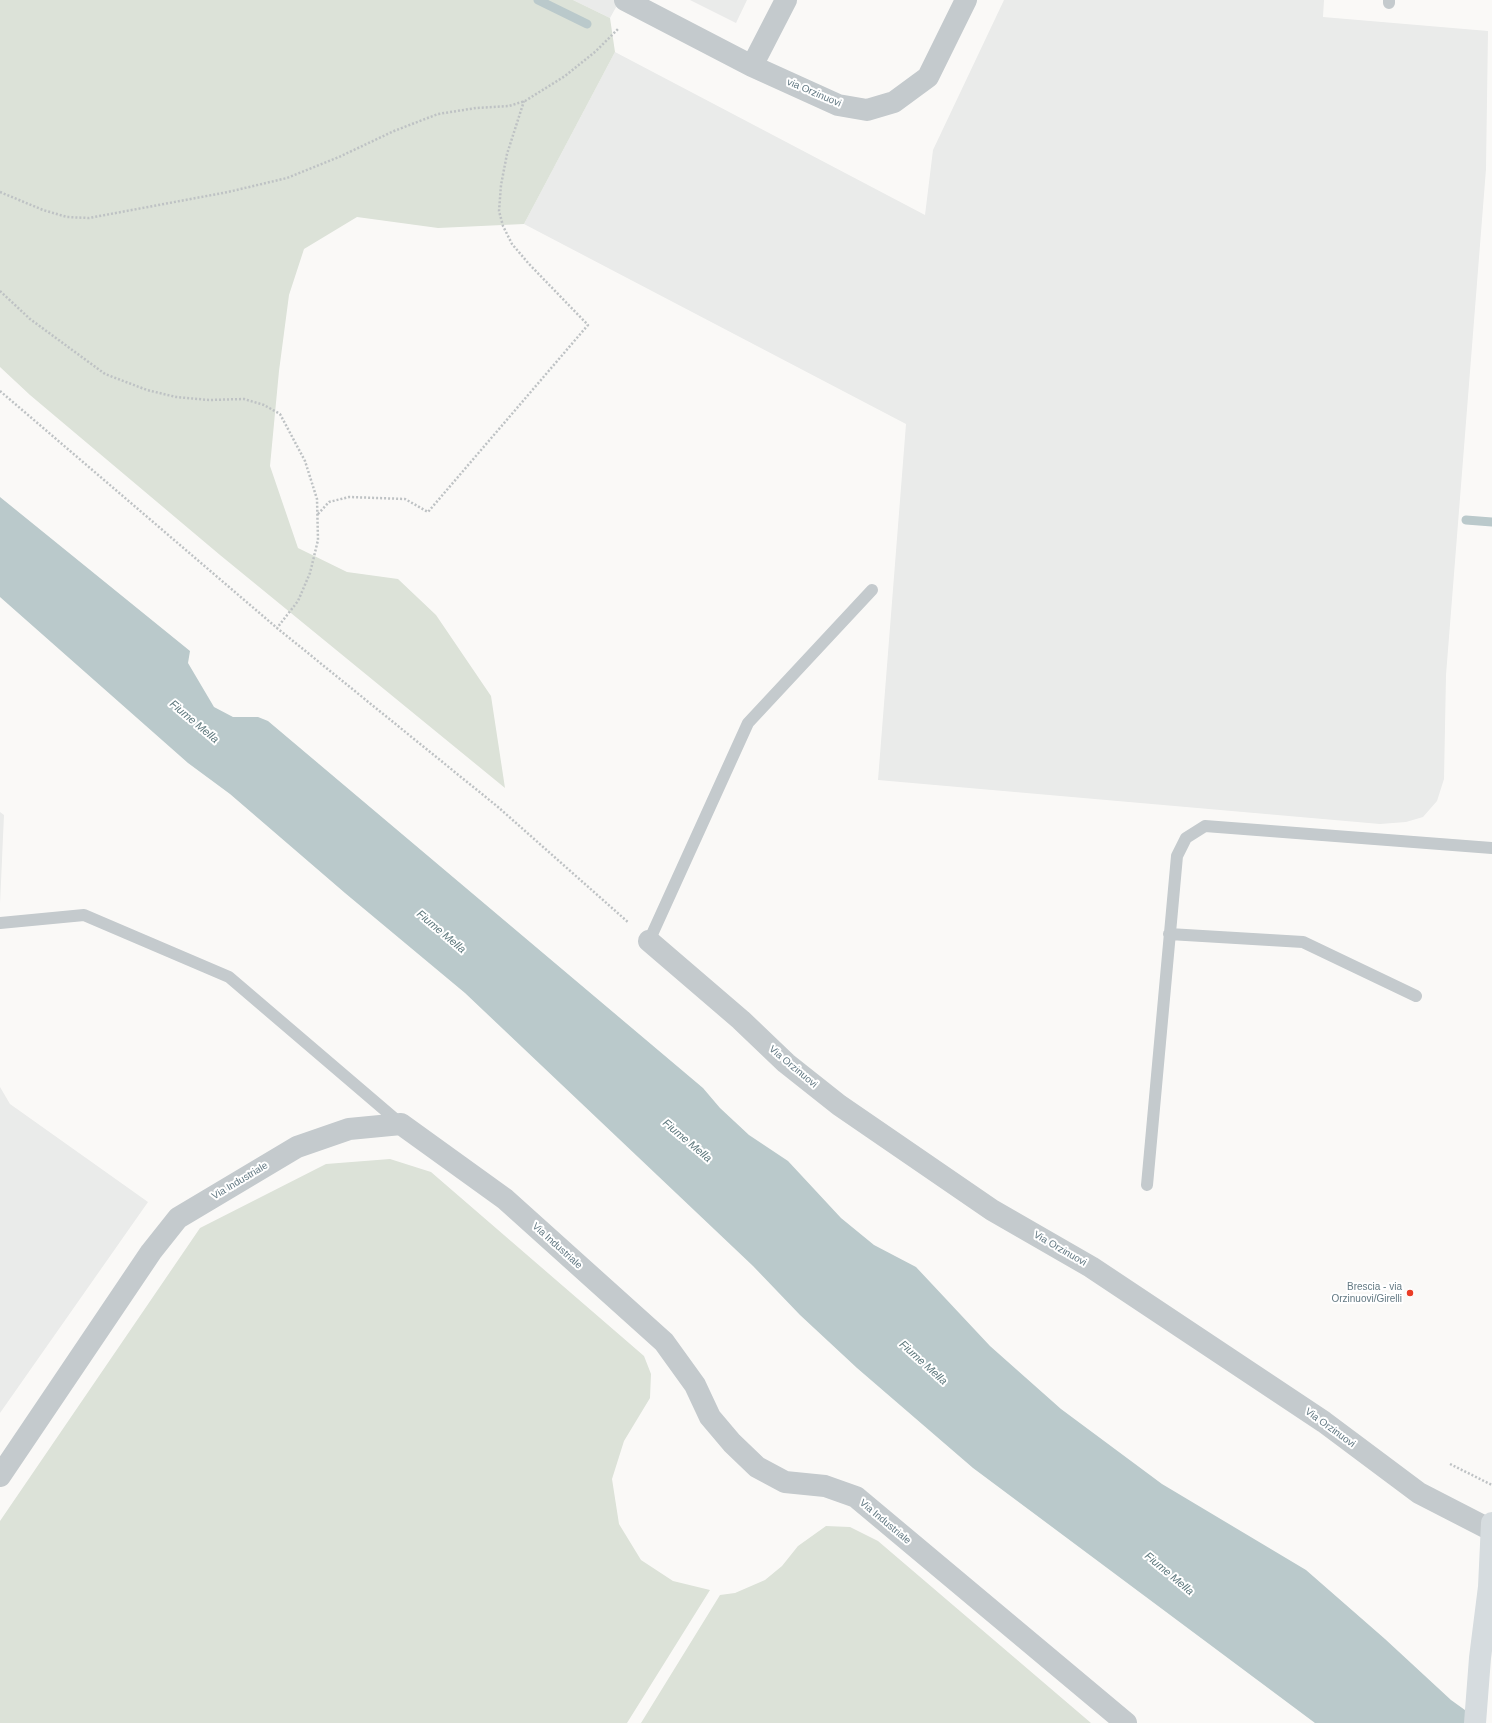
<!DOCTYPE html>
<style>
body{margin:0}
canvas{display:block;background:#faf9f7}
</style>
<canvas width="1492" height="1723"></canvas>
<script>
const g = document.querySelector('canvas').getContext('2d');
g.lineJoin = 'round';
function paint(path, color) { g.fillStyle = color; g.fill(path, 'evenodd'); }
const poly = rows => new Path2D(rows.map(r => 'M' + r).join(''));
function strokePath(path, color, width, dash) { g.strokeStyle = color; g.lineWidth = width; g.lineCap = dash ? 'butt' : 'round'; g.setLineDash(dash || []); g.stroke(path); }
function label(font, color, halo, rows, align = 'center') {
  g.font = font + ' Arial,sans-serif'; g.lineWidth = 4; g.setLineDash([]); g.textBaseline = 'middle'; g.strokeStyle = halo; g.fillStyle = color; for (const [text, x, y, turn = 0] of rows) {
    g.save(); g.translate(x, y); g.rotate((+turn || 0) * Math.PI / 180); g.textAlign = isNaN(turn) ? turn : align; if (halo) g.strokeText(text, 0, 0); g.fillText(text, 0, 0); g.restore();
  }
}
paint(poly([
 [573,0,620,0,610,18],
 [690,0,747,0,736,23],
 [1004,0,1324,0,1323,17,1488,31,1486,169,1446,675,1444,779,1437,801,1423,817,1406,822,1380,824,878,780,906,424,524,224,615,52,925,215,933,150],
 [0,812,4,815,0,904],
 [0,1087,10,1104,148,1202,0,1413]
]), '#eaebea');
paint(poly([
 [0,0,573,0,610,18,615,52,524,224,438,228,357,217,304,249,289,295,279,371,270,466,298,548,347,572,398,579,436,615,491,696,505,788,220,555,30,395,0,367],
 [390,1159,431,1172,644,1356,651,1374,650,1398,624,1441,612,1479,619,1524,641,1560,673,1581,710,1590,627,1723,0,1723,0,1521,200,1228,326,1164],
 [826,1526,850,1527,878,1541,1091,1723,641,1723,720,1595,735,1593,765,1580,782,1566,798,1546]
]), '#dce2d8');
paint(poly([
 [0,497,190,651,188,663,214,707,233,717,258,717,268,721,703,1088,720,1108,749,1135,788,1161,841,1218,874,1245,916,1267,990,1346,1061,1409,1162,1484,1306,1570,1385,1639,1451,1700,1483,1723,1315,1723,973,1468,857,1368,800,1315,753,1266,465,993,345,893,230,794,188,763,0,597]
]), '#bac9cb');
strokePath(poly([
 [538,0,587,24],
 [1466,520,1492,522]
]), '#bac9cb', 9);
strokePath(poly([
 [0,192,43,210,67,217,89,218,228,192,287,178,339,157,394,131,438,114,476,108,509,106,525,101,565,76,596,51,619,28],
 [0,291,30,319,105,374,147,390,176,397,209,400,244,399,264,405,280,414,305,461,317,499,318,540,310,573,298,601,277,628],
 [0,391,277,628,498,807,629,923],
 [318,514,329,502,349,497,405,499,428,512,588,325,529,264,512,244,503,226,499,211,501,185,507,154,524,101],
 [1450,1464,1492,1485]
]), '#bec2c4', 2.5, [2, 2]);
strokePath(poly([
 [1389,3,1389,0],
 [0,923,84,915,229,977,401,1124],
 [1169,934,1303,942,1416,996],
 [649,941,748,723,872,590],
 [1147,1185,1177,856,1186,838,1205,826,1492,848]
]), '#c4cacd', 12);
strokePath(poly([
 [625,0,752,66,838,105,867,110,894,102,928,77,966,0],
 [752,66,786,0],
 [649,941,741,1020,786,1063,839,1105,992,1210,1091,1267,1324,1422,1419,1493,1491,1530],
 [0,1476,151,1252,178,1218,297,1147,349,1129,401,1124,505,1199,664,1342,695,1385,710,1417,732,1443,757,1467,785,1482,825,1486,856,1497,1126,1723]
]), '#c4cacd', 22);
strokePath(poly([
 [1475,1723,1480,1658,1489,1587,1492,1523]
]), '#d6dcdf', 22);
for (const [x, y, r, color] of [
 [1410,1293,4,"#ea3c26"]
]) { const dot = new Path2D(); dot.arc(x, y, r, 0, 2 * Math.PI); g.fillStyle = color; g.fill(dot); strokePath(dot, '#fff', 1.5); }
label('10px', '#637983', '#fff', [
 ["via Orzinuovi",814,93,23],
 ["Via Orzinuovi",793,1067,40],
 ["Via Industriale",240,1181,-31],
 ["Via Industriale",557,1246,42],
 ["Via Orzinuovi",1060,1249,30],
 ["Via Orzinuovi",1330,1428,36],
 ["Via Industriale",885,1522,40]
]);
label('10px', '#637983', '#fff', [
 ["Brescia - via",1402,1287],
 ["Orzinuovi/Girelli",1402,1299]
], 'right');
label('italic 11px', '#5e787d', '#fff', [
 ["Fiume Mella",194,722,40],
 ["Fiume Mella",441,932,40],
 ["Fiume Mella",687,1141,40],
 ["Fiume Mella",923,1363,42],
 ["Fiume Mella",1169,1574,40]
]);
</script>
